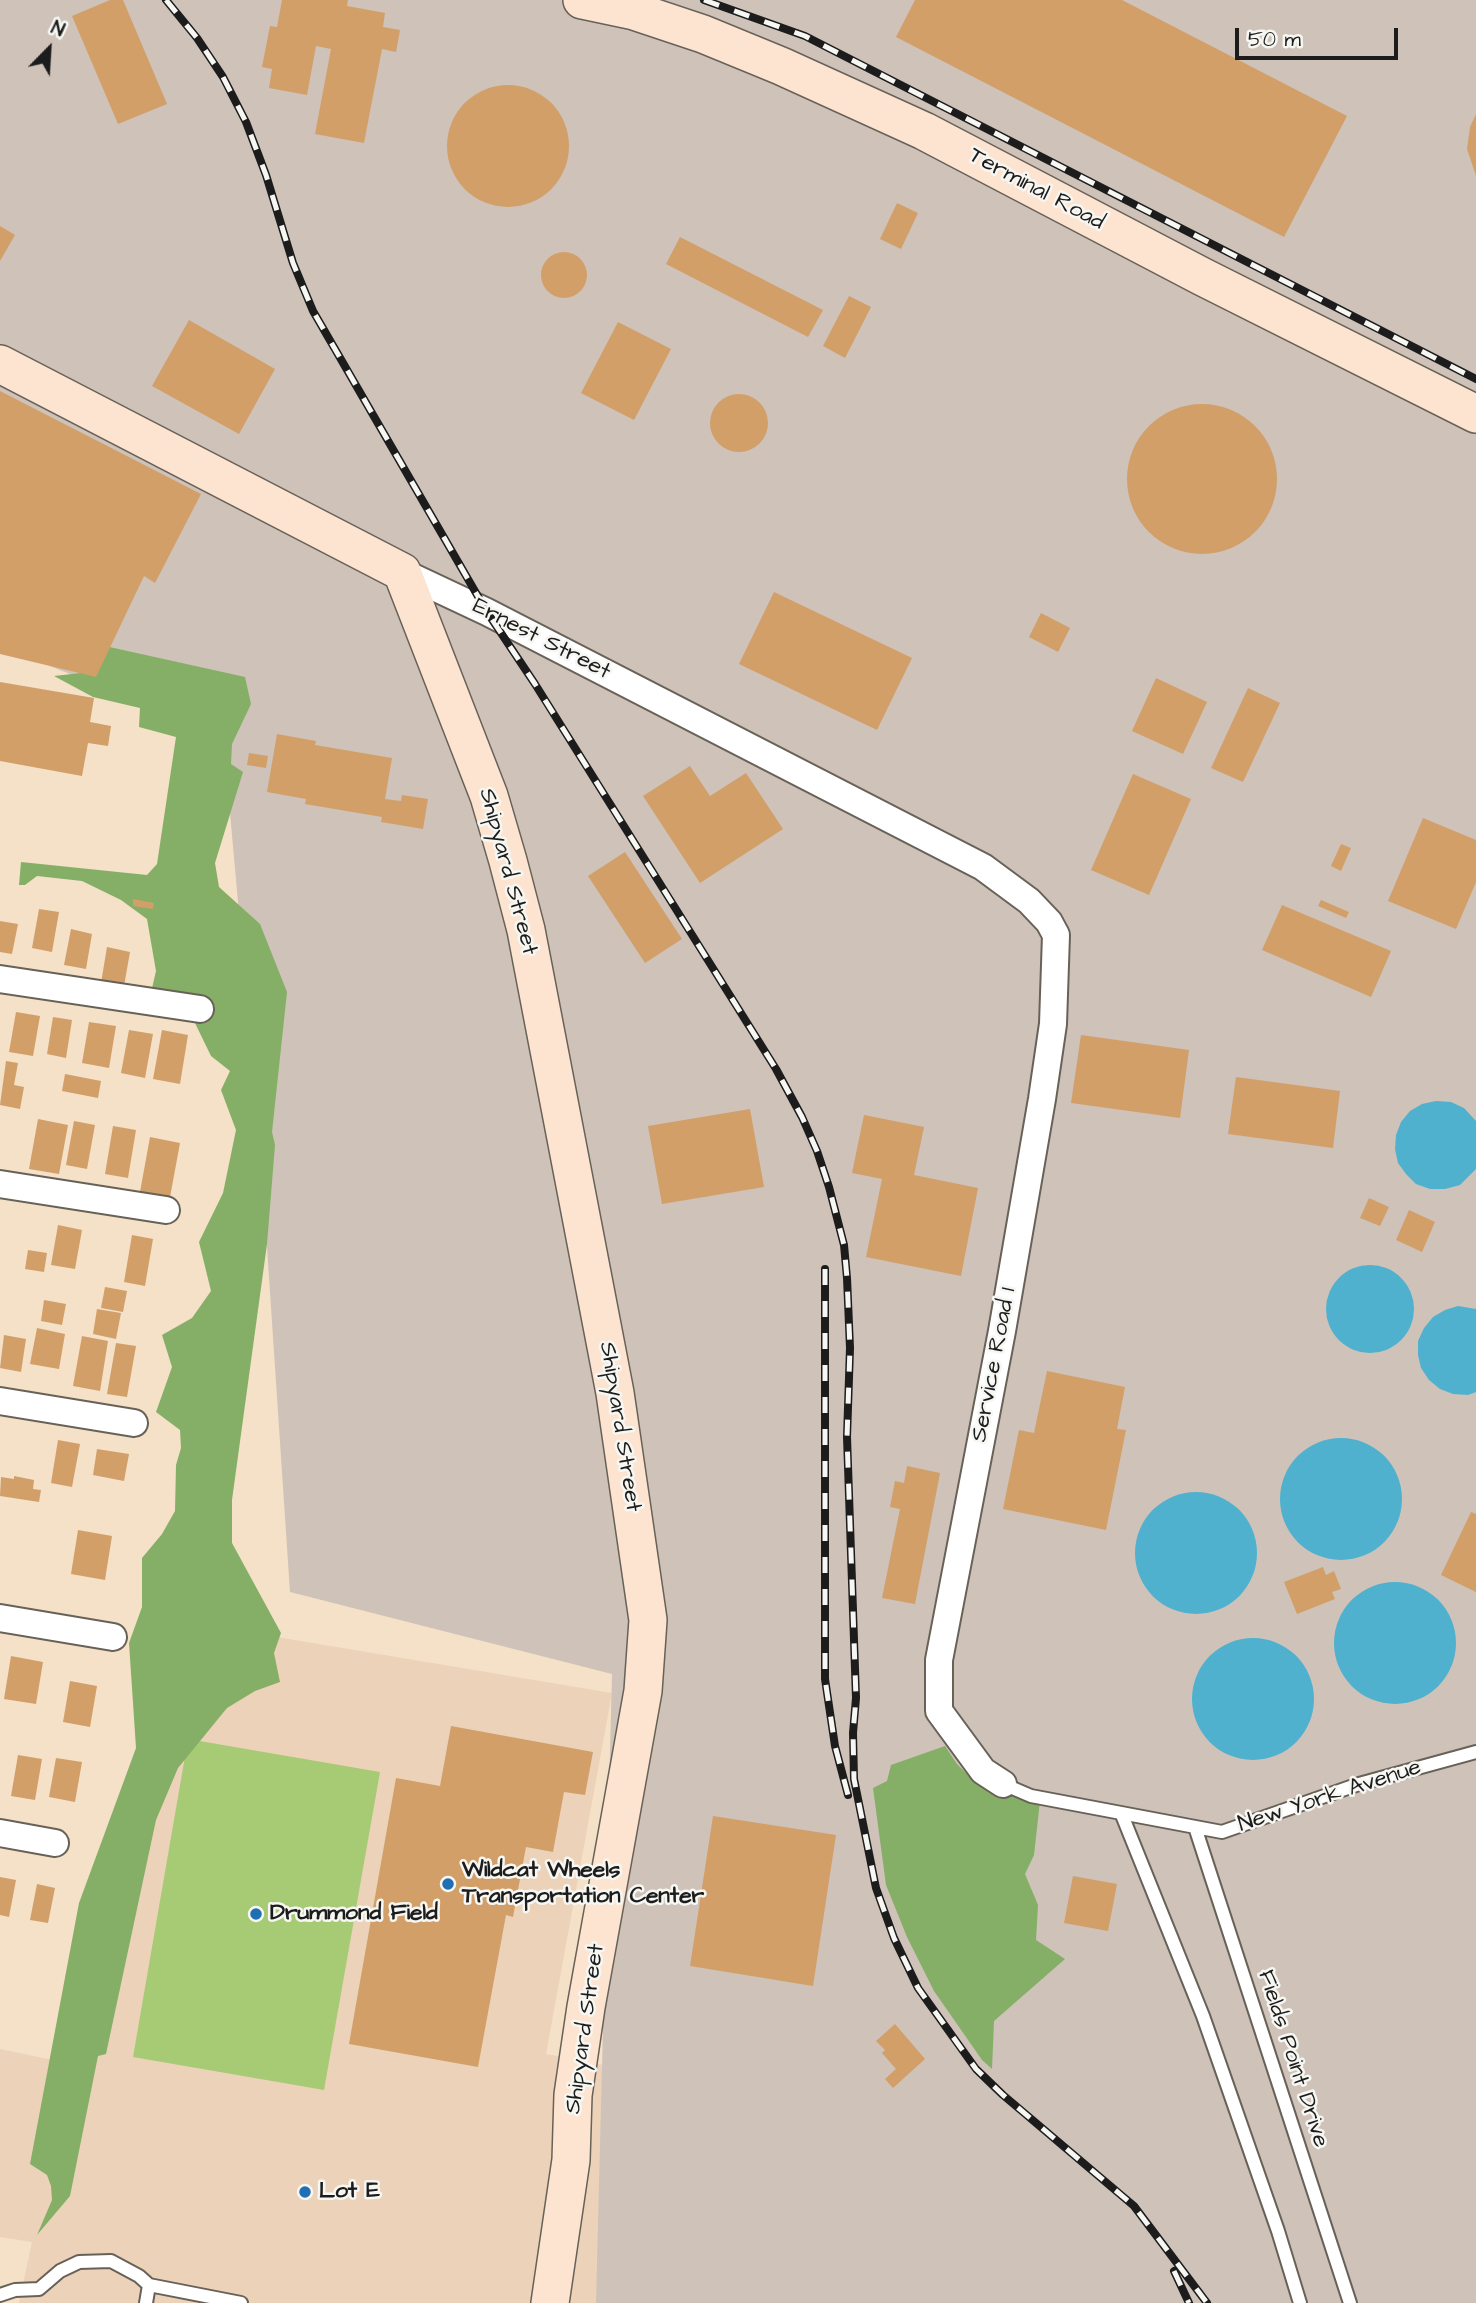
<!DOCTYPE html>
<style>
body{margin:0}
#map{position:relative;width:1476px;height:2303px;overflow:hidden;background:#f4e1c7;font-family:"Architects Daughter",sans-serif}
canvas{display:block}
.north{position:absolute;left:14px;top:14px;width:70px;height:70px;-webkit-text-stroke:5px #f6f6f2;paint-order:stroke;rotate:24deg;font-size:19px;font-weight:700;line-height:28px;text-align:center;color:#1c1c1c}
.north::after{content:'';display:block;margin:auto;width:24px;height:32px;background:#1c1c1c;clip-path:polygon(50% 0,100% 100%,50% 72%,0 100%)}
.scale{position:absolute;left:1235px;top:28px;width:163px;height:32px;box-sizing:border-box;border:4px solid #1c1c1c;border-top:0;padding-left:9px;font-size:21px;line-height:24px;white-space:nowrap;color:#1c1c1c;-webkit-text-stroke:5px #f6f6f2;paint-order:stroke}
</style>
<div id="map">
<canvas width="1476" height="2303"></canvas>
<div class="north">N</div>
<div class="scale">50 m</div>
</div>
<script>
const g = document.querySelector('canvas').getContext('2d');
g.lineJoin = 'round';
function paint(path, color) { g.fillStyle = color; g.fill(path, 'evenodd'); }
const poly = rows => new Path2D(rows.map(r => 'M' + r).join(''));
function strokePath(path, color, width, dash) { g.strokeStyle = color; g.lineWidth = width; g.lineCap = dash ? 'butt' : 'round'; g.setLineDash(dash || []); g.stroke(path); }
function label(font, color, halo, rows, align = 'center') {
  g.font = font + ' "Architects Daughter",sans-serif'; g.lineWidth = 5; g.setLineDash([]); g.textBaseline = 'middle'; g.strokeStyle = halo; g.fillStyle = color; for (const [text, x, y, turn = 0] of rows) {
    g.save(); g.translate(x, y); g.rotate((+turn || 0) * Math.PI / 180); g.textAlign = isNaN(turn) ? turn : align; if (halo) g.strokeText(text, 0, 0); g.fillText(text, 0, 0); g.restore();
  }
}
paint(poly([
 [181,1621,612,1693,546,2054,776,2098,898,2303,19,2303,32,2242,0,2237,0,2049,77,2065]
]), '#ecd2b9');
paint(poly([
 [0,0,1476,0,1476,2303,596,2303,612,1674,290,1592,261,1157,221,713,130,698,0,646]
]), '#cec2b9');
paint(poly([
 [188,1739,380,1772,324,2090,133,2057]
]), '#a7cb74');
paint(poly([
 [105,646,245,677,251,704,232,744,231,764,243,772,215,863,219,887,260,924,287,992,272,1132,275,1145,267,1244,232,1500,232,1543,281,1633,274,1653,280,1682,255,1691,227,1708,178,1768,156,1820,106,2054,98,2056,70,2196,37,2235,52,2200,51,2186,47,2175,30,2164,79,1903,136,1748,129,1643,142,1607,142,1558,162,1534,175,1511,176,1465,181,1448,180,1430,156,1412,172,1367,162,1335,192,1318,211,1291,199,1242,223,1193,236,1130,221,1090,230,1071,211,1056,194,1021,147,1010,156,971,147,919,121,900,82,881,37,876,25,885,19,885,21,862,147,875,157,864,176,737,139,727,140,708,93,697,54,676,90,672],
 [945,1746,957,1764,969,1776,991,1787,1040,1801,1034,1855,1025,1874,1038,1905,1036,1940,1065,1959,994,2021,992,2069,982,2060,934,1991,907,1937,886,1885,873,1788,887,1781,891,1765]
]), '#85af66');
paint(poly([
 [1436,1101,1451,1102,1464,1108,1476,1121,1476,1169,1460,1185,1445,1189,1430,1189,1416,1184,1406,1174,1398,1163,1395,1149,1396,1135,1401,1122,1410,1111,1422,1104],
 '1326 1309a44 44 0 1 1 88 0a44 44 0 1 1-88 0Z',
 [1458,1306,1476,1309,1476,1392,1468,1395,1453,1394,1440,1389,1429,1380,1421,1368,1418,1355,1418,1341,1424,1328,1433,1317,1445,1310],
 '1280 1499a61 61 0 1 1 122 0a61 61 0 1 1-122 0Z',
 '1135 1553a61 61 0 1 1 122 0a61 61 0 1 1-122 0Z',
 '1334 1643a61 61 0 1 1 122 0a61 61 0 1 1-122 0Z',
 '1192 1699a61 61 0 1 1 122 0a61 61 0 1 1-122 0Z'
]), '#50b1cf');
paint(poly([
 [110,0,123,0,167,104,118,124,72,16],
 [282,0,348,0,347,6,385,13,383,27,400,30,396,52,382,49,364,143,315,134,331,49,316,46,307,95,269,88,272,69,262,67,270,26,277,27],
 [915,0,1122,0,1347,116,1284,237,896,37],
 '447 146a61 61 0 1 1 122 0a61 61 0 1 1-122 0Z',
 [1476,114,1476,176,1467,149,1470,127],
 [897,203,918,213,901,249,880,239],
 [0,226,15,235,0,261],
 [680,237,823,310,808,337,666,264],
 '541 275a23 23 0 1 1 46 0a23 23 0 1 1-46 0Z',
 [849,296,871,307,845,358,823,346],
 [189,320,275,369,239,434,152,386],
 [618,322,671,349,634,420,581,393],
 [0,391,201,494,155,583,144,576,96,677,0,654],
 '710 423a29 29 0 1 1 58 0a29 29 0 1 1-58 0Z',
 '1127 479a75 75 0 1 1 150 0a75 75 0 1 1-150 0Z',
 [774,592,912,658,877,730,739,664],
 [1041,613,1070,628,1058,652,1029,637],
 [1156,678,1207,702,1183,754,1132,731],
 [0,682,94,698,90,722,111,726,108,746,88,743,82,776,0,761],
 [1248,688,1280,703,1243,782,1211,768],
 [277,734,316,741,315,745,392,758,385,799,401,801,402,795,428,799,423,829,381,822,382,817,305,804,306,799,267,792],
 [249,753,268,756,266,768,247,765],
 [690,766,710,796,746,773,783,829,700,883,643,796],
 [1133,774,1191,799,1149,895,1091,870],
 [1423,818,1476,840,1476,882,1456,929,1388,901],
 [1341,844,1351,848,1341,871,1331,866],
 [625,852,682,939,645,963,588,876],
 [133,899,154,903,153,909,133,906],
 [1321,900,1349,912,1346,918,1318,906],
 [1282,905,1391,951,1371,997,1262,950],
 [39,909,59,912,52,952,32,948],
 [0,921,18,924,12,954,0,952],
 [71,929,92,934,86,969,64,965],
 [107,947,130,952,124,986,101,983],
 [16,1012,40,1016,33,1056,9,1052],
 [53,1017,72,1020,66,1058,47,1054],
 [89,1022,116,1026,109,1068,82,1063],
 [129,1030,153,1034,145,1078,121,1073],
 [162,1030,188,1035,180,1084,153,1079],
 [1081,1035,1189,1050,1180,1118,1071,1103],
 [6,1061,18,1063,14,1085,24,1087,20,1109,0,1105],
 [65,1074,101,1081,98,1098,62,1091],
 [1236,1077,1340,1091,1333,1148,1228,1134],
 [750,1109,764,1187,662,1204,648,1126],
 [864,1115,924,1127,914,1175,978,1188,961,1276,866,1257,882,1179,852,1173],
 [38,1119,68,1125,59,1174,29,1169],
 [74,1121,95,1125,87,1169,66,1165],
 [113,1126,136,1130,128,1178,105,1174],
 [150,1137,180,1143,168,1208,138,1203],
 [1369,1198,1389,1207,1380,1226,1360,1218],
 [1409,1210,1435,1222,1422,1252,1396,1240],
 [58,1225,82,1230,75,1269,51,1265],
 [132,1235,153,1239,145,1286,124,1282],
 [28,1250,47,1253,44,1272,25,1269],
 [105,1287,127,1291,123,1312,101,1308],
 [44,1300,66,1304,62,1325,41,1321],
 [97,1309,121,1313,116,1339,93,1334],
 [37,1328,65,1334,59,1369,30,1364],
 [4,1335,26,1339,21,1372,0,1368],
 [82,1336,108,1341,100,1391,73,1386],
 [116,1343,136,1346,127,1397,107,1394],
 [1047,1371,1125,1387,1117,1429,1126,1430,1106,1530,1003,1509,1019,1430,1034,1433],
 [58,1440,80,1444,72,1487,51,1483],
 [97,1449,129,1454,124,1481,93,1475],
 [907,1466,940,1473,915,1604,882,1598,900,1509,890,1507,895,1481,904,1483],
 [14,1476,34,1480,33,1489,41,1490,39,1502,0,1496,1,1477,14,1479],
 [1471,1512,1476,1514,1476,1592,1441,1575],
 [78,1530,112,1536,105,1580,71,1574],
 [1323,1567,1326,1575,1334,1571,1341,1589,1332,1592,1335,1599,1297,1614,1284,1582],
 [11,1656,43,1662,36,1704,4,1699],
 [70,1681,97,1686,90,1727,63,1722],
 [451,1726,593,1752,585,1795,564,1792,553,1852,526,1847,513,1917,506,1915,478,2067,349,2044,396,1778,440,1786],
 [18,1755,42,1759,35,1800,11,1796],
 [56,1758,82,1762,75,1802,49,1797],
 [713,1816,836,1835,813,1986,690,1966],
 [1073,1876,1117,1884,1108,1931,1064,1923],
 [0,1877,16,1880,9,1917,0,1915],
 [37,1884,55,1888,48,1923,30,1920],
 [895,2024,925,2059,893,2088,885,2079,896,2069,882,2053,885,2050,876,2041]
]), '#d29f69');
const lane = poly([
 [1003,1784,1031,1796,1222,1832,1359,1784,1476,1752],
 [1122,1815,1203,2016,1278,2231,1300,2303],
 [1195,1827,1350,2303],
 [0,2295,15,2290,39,2289,60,2271,79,2262,111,2261,139,2276,149,2285,241,2303],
 [146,2303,149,2285]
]);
const street = poly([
 [402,572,487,612,983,867,1029,901,1049,922,1056,935,1053,1024,1042,1099,1002,1331,939,1660,939,1711,983,1771,1003,1784],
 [0,979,200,1009],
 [0,1184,166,1210],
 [0,1401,134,1423],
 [0,1618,113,1637],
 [0,1833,55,1843]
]);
const secondary = poly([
 [582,0,634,11,703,34,781,66,924,131,1203,277,1476,414],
 [0,364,402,572,489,796,508,861,526,930,615,1393,648,1620,643,1691,586,2007,573,2095,571,2160,550,2303]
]);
strokePath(lane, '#686158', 16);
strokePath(street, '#686158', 30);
strokePath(secondary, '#686158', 40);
strokePath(lane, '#fff', 12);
strokePath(street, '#fff', 26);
strokePath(secondary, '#fde4d0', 37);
const rail = poly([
 [166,0,197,38,223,77,246,122,266,175,293,263,313,311,487,612,535,684,776,1069,802,1117,817,1151,829,1187,844,1245,847,1278,850,1348,847,1437,856,1698,853,1733,854,1779,876,1888,894,1938,918,1988,976,2069,1003,2095,1134,2206,1207,2303],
 [704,0,805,36,1476,379],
 [825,1269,825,1679,835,1746,848,1795],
 [1174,2271,1189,2303]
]);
strokePath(rail, '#1c1c1c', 8);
strokePath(rail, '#f6f6f2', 5, [16]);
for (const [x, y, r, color] of [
 [448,1884,7,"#1f6fb2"],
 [256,1914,7,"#1f6fb2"],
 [305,2192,7,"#1f6fb2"]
]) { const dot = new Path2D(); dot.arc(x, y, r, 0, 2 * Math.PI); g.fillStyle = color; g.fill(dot); strokePath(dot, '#f6f6f2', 2.5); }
label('23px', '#1c1c1c', '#f6f6f2', [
 ["Terminal Road",1036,190,28],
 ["Ernest Street",541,640,27],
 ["Shipyard Street",507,872,75],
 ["Service Road 1",995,1365,-79],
 ["Shipyard Street",619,1427,81],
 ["New York Avenue",1330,1797,-18],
 ["Shipyard Street",586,2029,-82],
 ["Fields Point Drive",1292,2059,72]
]);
label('bold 23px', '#1c1c1c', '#f6f6f2', [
 ["Wildcat Wheels",462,1871],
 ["Transportation Center",462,1897],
 ["Drummond Field",270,1914],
 ["Lot E",319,2192]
], 'left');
</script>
